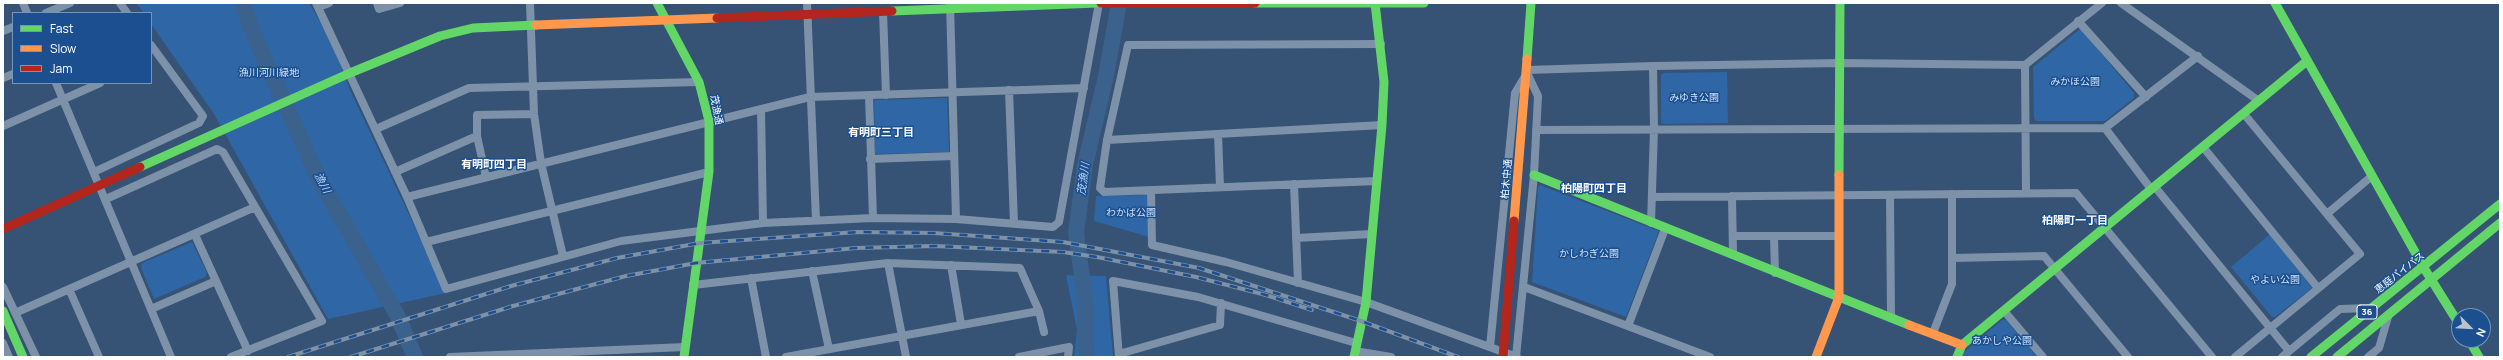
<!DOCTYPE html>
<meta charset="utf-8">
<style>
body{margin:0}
#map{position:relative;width:2503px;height:360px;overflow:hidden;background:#365274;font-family:Manrope,sans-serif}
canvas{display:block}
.frame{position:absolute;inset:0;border:4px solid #fff;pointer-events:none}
.legend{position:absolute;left:12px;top:12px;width:140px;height:72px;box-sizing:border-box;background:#1b4f8f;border:1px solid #7695bc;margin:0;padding:5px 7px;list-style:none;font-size:12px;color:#fff}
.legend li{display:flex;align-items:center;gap:8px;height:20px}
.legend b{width:20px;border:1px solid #7695bc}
.north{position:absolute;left:2451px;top:308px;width:40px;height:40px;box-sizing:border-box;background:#1b4f8f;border:1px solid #7695bc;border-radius:50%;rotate:114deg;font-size:11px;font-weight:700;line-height:16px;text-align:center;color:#fff}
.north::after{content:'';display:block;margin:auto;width:14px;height:18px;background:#b9c2ce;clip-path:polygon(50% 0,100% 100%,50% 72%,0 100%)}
</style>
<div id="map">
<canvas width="2503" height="360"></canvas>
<div class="frame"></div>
<ul class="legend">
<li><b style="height:5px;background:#63d668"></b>Fast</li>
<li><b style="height:5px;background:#ff974d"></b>Slow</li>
<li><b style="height:5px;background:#b3261e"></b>Jam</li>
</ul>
<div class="north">N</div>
</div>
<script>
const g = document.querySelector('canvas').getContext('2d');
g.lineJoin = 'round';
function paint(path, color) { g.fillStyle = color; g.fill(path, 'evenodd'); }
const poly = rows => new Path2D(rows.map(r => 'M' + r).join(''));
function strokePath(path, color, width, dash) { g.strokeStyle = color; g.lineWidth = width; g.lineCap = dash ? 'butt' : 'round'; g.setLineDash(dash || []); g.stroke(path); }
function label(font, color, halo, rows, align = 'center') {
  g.font = font + ' Manrope,"Noto Sans JP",sans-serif'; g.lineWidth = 3; g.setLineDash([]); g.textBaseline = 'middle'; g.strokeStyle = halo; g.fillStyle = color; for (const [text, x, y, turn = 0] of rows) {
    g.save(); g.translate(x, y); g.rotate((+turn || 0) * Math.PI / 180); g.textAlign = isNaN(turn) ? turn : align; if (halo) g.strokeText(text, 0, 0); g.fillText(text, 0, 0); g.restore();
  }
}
paint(poly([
 [136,3,309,3,331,40,350,90,446,293,328,319,214,114,151,24,151,13,144,13],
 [2079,30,2082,30,2134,93,2134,98,2105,121,2036,121,2034,118,2033,67],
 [1727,72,1728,123,1663,124,1661,122,1661,75,1663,73],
 [947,98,949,152,875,154,874,100],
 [1540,185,1659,231,1626,317,1532,282,1538,187],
 [1149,195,1149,237,1094,221,1096,196],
 [2270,234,2312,288,2275,317,2272,317,2231,267],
 [192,242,207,273,205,277,154,299,141,268,142,263],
 [1066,275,1106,276,1113,357,1074,357,1077,330],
 [2002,320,2006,320,2037,357,1962,357,1964,352]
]), '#2f66a5');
strokePath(poly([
 [242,3,257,42,319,179,397,315,415,357],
 [1086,357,1085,298,1076,233,1085,165,1106,76,1119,3]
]), '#3b618d', 16);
strokePath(poly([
 [23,3,27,13],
 [120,3,127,13],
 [316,3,407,197,446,289,621,241,763,223,873,218,956,219,1053,227,1059,222,1099,3],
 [377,3,379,9,400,3],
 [530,3,534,114,541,163,563,256],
 [807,3,816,220],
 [950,3,956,219],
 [2121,3,2259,101],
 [319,7,329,3],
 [883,12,886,95],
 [46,13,70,3],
 [2078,21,2146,97],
 [3,31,13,27],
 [2025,65,2026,193],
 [1527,70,1653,66,1840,63,2025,65,2102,3],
 [3,78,13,74],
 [56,83,171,357],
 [1009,90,1014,223],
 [869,96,873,218],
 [761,109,763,223],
 [3,126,100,83],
 [2105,128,2151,189],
 [376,129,469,88,699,82],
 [1536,130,2105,128,2198,56],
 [1218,134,1220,187],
 [1107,140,1382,125],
 [2203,147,2318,288],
 [870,159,954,156],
 [94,172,199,123,203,116,151,45],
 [395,172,477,136],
 [486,177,477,136,477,115,534,114],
 [1377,181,1104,192,1100,188,1107,140,1128,45,1381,44],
 [1294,184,1298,283],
 [2155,187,2289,351],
 [1151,191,1152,245,1226,262,1366,302,1517,357],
 [1890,195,1891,317],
 [1732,196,1733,255],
 [407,197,810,97,1084,88],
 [1653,197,2076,193,2212,357],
 [106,199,217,149,223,152,322,321,231,357],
 [2328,213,2372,176],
 [1651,223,1654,129,1653,66],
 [195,235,248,351],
 [1733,236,1839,236],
 [1774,236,1775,273],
 [1296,238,1372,234],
 [426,242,709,172],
 [1952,258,2044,256,2128,357],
 [888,263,906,357],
 [951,265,961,324],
 [812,271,829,349],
 [751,278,766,357],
 [693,285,888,263,1020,268,1039,311,786,357],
 [3,287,36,357],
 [1524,287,1710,357],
 [69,289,99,357],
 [151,309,216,281],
 [1039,311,1044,332],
 [2005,312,2043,357],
 [15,313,255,207],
 [1628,326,1665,229],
 [1933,333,1952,284,1952,194],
 [3,343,9,357],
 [1490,347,1515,93,1524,78],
 [1355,351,1391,357],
 [1119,354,1220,325,1221,303],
 [450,357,685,347],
 [1019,357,1069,347,1068,357],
 [1119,357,1113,281,1198,297,1356,343],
 [1516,357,1534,175,1538,96,1527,73],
 [2235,357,2360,254,2244,114],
 [2282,357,2340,309,2370,308],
 [2368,357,2379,348,2388,317]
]), '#7d92a8', 8);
strokePath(poly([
 [657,3,699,82,709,121,709,172,684,357],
 [1255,3,1424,3],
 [2275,3,2424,268],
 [892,11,1098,3],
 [1527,59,1531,3],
 [140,167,350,73,440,36,473,28,536,25],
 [1534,175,1909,325],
 [1839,175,1840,3],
 [2424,268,2459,324],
 [3,311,23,357],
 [2469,340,2479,357],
 [1354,357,1366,302,1382,125,1384,82,1375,3],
 [1957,357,1962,345,2307,61],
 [2311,357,2500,204],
 [2337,357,2500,223]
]), '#63d668', 9);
strokePath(poly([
 [536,25,717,18],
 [1514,221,1527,59],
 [1909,325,1962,345],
 [1816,357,1839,297,1839,175]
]), '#ff974d', 9);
strokePath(poly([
 [1101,3,1255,3],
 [717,18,892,11],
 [3,229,140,167],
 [1503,357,1514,221]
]), '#b3261e', 9);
const rail = poly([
 [288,357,511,286,617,258,700,243,858,232,934,233,1063,242,1199,268,1361,321,1458,357],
 [351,357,513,306,626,276,696,263,856,248,935,246,1063,252,1097,257,1196,277,1266,295,1312,310]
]);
strokePath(rail, '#7e92a7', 4);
strokePath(rail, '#1b4f8f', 2.5, [8]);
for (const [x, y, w] of [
 [2367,312,20]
]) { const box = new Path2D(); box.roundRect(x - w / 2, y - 7, w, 14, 3); g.fillStyle = '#1b4f8f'; g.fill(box); strokePath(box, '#fff', 1); }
label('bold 9px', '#fff', null, [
 ["36",2367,312]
]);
label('10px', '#cfe3fa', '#1b4f8f', [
 ["漁川河川緑地",269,73],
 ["みかほ公園",2075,82],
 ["みゆき公園",1694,98],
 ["わかば公園",1131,213],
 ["かしわぎ公園",1589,254],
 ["やよい公園",2275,280],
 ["あかしや公園",2002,341]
]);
label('10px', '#fff', '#1b4f8f', [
 ["茂漁通",716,110,79],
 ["柏木中通",1507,179,-85],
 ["恵庭バイパス",2400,273,-38]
]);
label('bold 11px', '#fff', '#1b4f8f', [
 ["有明町三丁目",881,133],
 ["有明町四丁目",494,165],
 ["柏陽町四丁目",1594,189],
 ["柏陽町一丁目",2075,221]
]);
label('italic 11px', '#b5d3f5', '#1b4f8f', [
 ["茂漁川",1084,179,-82],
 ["漁川",322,183,62]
]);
</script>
